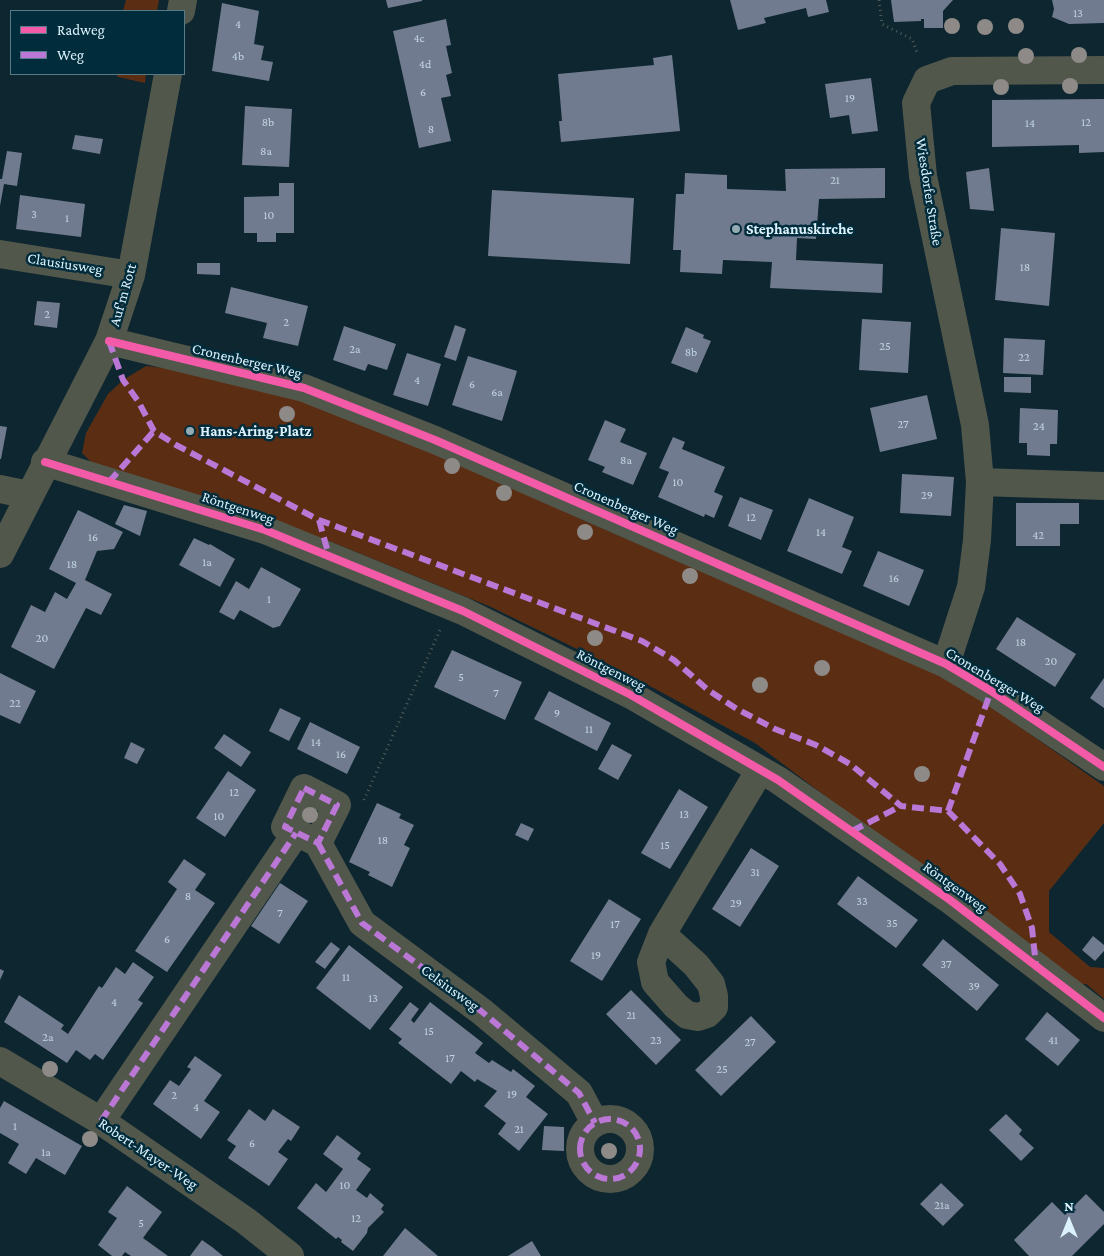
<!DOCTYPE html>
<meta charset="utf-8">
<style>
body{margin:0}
#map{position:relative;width:1104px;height:1256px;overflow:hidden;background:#0d262f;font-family:"Crimson Pro",serif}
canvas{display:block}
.legend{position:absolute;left:10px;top:10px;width:175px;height:65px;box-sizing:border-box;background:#002c3c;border:1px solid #587b89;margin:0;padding:6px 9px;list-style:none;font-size:15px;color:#dcf2fc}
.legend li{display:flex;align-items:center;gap:10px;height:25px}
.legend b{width:25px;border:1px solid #587b89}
.north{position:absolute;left:1044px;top:1196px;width:50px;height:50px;-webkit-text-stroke:4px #002c3c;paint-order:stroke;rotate:0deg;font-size:14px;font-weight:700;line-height:20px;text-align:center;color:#dcf2fc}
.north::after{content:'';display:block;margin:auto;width:18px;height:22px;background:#dcf2fc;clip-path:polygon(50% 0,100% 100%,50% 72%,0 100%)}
</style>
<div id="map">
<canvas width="1104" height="1256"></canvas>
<ul class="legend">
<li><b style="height:6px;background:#f35aa7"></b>Radweg</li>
<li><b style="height:6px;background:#ba77d6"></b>Weg</li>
</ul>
<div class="north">N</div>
</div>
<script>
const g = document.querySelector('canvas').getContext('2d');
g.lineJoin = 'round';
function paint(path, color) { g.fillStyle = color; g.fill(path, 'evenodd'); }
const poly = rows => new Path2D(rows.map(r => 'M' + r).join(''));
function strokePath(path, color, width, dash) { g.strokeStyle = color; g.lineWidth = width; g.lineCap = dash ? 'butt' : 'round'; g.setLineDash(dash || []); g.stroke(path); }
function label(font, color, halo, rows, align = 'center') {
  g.font = font + ' "Crimson Pro",serif'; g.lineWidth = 5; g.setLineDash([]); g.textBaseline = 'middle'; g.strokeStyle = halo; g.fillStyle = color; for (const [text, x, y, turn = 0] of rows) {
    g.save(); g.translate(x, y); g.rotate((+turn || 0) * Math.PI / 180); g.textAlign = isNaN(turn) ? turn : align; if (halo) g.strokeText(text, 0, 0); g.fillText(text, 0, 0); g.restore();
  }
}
paint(poly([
 [126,0,159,0,157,11,123,11],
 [116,74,146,74,145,83,118,77],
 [146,366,193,371,289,395,409,440,583,520,940,675,986,703,1104,786,1104,823,1049,891,1049,932,1090,967,1104,968,1104,999,1086,984,1075,985,755,743,624,672,491,607,324,539,91,462,82,453,86,433,108,394,123,380]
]), '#5b2e14');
paint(poly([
 [386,0,422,0,422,1,388,8],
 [730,0,826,0,829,12,808,17,806,8,764,18,766,23,738,30],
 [891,0,953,0,943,11,943,28,924,28,924,19,921,19,921,21,894,22],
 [1052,0,1104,0,1104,23,1069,24,1052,17,1054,9],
 [222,3,259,11,254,44,264,46,261,60,273,62,269,81,212,71],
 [446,19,451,45,446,46,452,73,446,75,451,96,441,98,451,141,419,148,393,31],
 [672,55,680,131,561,142,559,121,562,121,558,74,654,65,653,58],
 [871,78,878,131,852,134,849,115,830,118,825,84],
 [1104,99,1104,152,1079,153,1079,145,992,147,992,100],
 [245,106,292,109,289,167,242,165],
 [75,135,103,139,100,154,72,149],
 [7,151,22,153,17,186,4,184,0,206,0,179,2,179],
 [885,168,885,198,819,199,816,239,797,238,796,260,883,264,882,293,770,288,772,262,723,260,722,274,680,272,681,250,673,250,676,194,684,194,685,173,727,175,727,189,786,191,785,169],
 [989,168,994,211,970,209,966,172],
 [279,183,294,183,294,233,276,233,276,242,257,242,257,233,244,233,244,197,279,196],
 [492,190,634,198,630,264,488,256],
 [20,195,85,204,81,237,16,229],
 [1001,228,1055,233,1049,306,995,300],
 [197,263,220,263,220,275,197,274],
 [231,287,308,306,298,346,263,338,267,323,225,313],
 [37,301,60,303,57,328,34,325],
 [862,319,911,322,908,373,859,370],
 [455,325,466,329,456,361,444,357],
 [344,326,396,344,387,370,368,364,365,371,333,360],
 [686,327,704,335,703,338,711,341,697,373,671,363],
 [1004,338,1045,340,1043,375,1003,373],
 [407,353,441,364,428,406,393,395],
 [468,356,517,371,502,421,452,405],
 [1004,377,1031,377,1031,393,1004,392],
 [927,395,937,439,880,452,870,408],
 [1020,408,1058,410,1057,444,1050,444,1050,456,1027,455,1027,443,1019,443],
 [605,420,626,429,620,442,647,453,633,485,602,472,605,467,588,460],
 [0,426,7,427,1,459,0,459],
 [673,437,685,442,682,449,725,467,714,492,723,496,714,518,705,514,704,517,658,497,669,472,659,468],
 [902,474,954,477,951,516,900,513],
 [740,497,773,510,761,540,728,526],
 [809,498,854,517,842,547,852,551,842,574,787,551],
 [1016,503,1079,503,1079,524,1060,524,1060,546,1016,546],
 [124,505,147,511,140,536,115,524],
 [78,510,123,532,114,549,97,551,85,580,112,594,101,615,86,608,54,669,11,647,31,605,45,612,55,592,67,599,76,583,49,569],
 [194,538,209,545,210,544,235,559,220,587,179,565],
 [878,551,924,570,909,606,863,586],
 [261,567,301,589,280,626,273,628,240,610,234,620,219,612,236,581,249,589],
 [1017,617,1076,654,1055,687,996,649],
 [452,650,522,682,505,720,434,687],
 [0,673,36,691,20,724,0,715],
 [1104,678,1104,708,1090,698],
 [549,691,611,723,597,751,534,719],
 [280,708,301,718,289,741,269,731],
 [310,722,360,747,347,774,297,749],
 [224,734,251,752,241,767,214,748],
 [131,742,145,749,137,764,124,758],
 [612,744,632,755,618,780,598,769],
 [228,771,256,790,225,837,196,818],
 [679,789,708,807,670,869,641,853],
 [377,803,401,814,399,818,414,825,404,845,410,848,392,887,368,875,370,872,349,862],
 [521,823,534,829,528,841,515,835],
 [751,848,779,866,740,927,712,909],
 [184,859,206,874,195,890,215,903,167,972,135,951,177,889,168,882],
 [858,876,918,920,896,948,837,904],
 [280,883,308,901,279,944,251,926],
 [609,899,641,919,602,981,570,961],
 [1093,936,1104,945,1104,951,1095,961,1082,950],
 [943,939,999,985,977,1011,922,965],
 [331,942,340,949,325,969,315,962],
 [349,945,403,987,370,1030,316,988],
 [133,962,154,977,138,1000,143,1003,103,1060,95,1054,90,1060,76,1050,67,1063,4,1022,19,995,64,1025,61,1029,68,1034,99,986,102,988,116,967,125,974],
 [0,969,4,971,0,980],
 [631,990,681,1040,656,1065,606,1014],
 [410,1002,419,1009,411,1020,414,1023,430,1002,483,1043,475,1053,489,1063,492,1060,511,1072,513,1069,535,1086,526,1097,548,1114,519,1151,498,1134,506,1123,484,1106,497,1091,477,1079,475,1082,461,1071,451,1084,398,1043,402,1039,389,1029],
 [1047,1012,1080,1040,1058,1066,1025,1039],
 [751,1016,776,1042,721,1096,695,1070],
 [195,1056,222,1075,204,1101,220,1112,201,1139,153,1104,170,1080,179,1086,191,1069,187,1067],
 [4,1101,82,1146,65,1175,36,1158,26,1174,8,1163,19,1144,0,1133,0,1108],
 [249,1109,265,1121,273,1109,300,1127,291,1141,288,1139,278,1152,288,1159,269,1186,228,1158,236,1146,227,1140],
 [1006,1114,1022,1130,1019,1134,1034,1148,1021,1161,989,1130],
 [544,1126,564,1127,564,1151,542,1150],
 [337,1135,361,1153,357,1159,371,1169,356,1190,367,1198,370,1193,384,1205,381,1209,384,1212,368,1228,367,1233,353,1251,341,1242,342,1240,338,1237,336,1239,297,1208,316,1183,326,1192,343,1169,323,1154],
 [941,1183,964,1205,943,1226,920,1204],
 [127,1186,162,1212,143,1238,168,1256,131,1256,125,1252,122,1256,112,1256,98,1245,117,1218,108,1212],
 [1086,1194,1104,1212,1104,1224,1072,1256,1029,1256,1014,1240,1052,1202,1065,1215],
 [405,1228,431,1250,438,1256,383,1256],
 [202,1240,212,1247,223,1256,190,1256],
 [532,1241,541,1256,508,1256]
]), '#717b8f');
strokePath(poly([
 [879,0,882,24,912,39,918,55],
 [364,800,440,630]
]), '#525c59', 3, [1, 4]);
strokePath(poly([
 [181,11,183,0],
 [0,254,131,275],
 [109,341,304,388,435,440,946,664,991,691,1104,767],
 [45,462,265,530,463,611,631,695,778,780,950,900,1104,1018],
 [980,482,1104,486],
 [0,489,29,495],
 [0,554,109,341,131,275,168,74],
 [946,664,971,587,977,540,980,482,975,425,923,176,916,103,927,80,952,71,1104,70],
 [304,788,337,805,318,843,285,827,304,788],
 [318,843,362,923,481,1011,579,1093,595,1123],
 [662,934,696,965,711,984,714,996,714,1007,707,1014,698,1017,687,1015,676,1006,655,982,651,962,662,934,760,770],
 [0,1061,101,1121,246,1221,290,1256],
 '580 1149a30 30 0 1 1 60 0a30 30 0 1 1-60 0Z',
 [101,1121,296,833]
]), '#52574c', 28);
strokePath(poly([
 [109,341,123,380,138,401,154,431,176,445,319,520,642,641,674,660,708,690,737,709,775,729,816,745,850,764,901,806,948,811,1000,864,1020,894,1032,928,1036,966],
 [109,482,154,431],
 [319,520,329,556],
 [304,788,337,805,318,843,285,827,304,788],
 [948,811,991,691],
 [852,831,901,806],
 [318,843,362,923,481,1011,579,1093,595,1123],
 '580 1149a30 30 0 1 1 60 0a30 30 0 1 1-60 0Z',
 [101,1121,296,833]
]), '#ba77d6', 6, [12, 6]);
strokePath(poly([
 [109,341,304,388,435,440,946,664,991,691,1104,767],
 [45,462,265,530,463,611,631,695,778,780,950,900,1104,1018]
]), '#f35aa7', 8);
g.fillStyle = '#8d8a87';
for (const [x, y] of [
 [952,26],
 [1016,26],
 [985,27],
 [1079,55],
 [1026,56],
 [1070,86],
 [1001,87],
 [287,414],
 [452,466],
 [504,493],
 [585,532],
 [690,576],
 [595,638],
 [822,668],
 [760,685],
 [922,774],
 [310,815],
 [50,1069],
 [90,1139],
 [609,1151]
]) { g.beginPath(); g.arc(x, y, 8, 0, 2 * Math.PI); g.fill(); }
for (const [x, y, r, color] of [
 [736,229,5,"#94abb4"],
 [190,431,5,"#94abb4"]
]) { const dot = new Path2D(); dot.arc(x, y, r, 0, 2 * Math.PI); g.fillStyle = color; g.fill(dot); strokePath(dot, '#002c3c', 2); }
label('12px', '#c1d4e1', null, [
 ["13",1078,13],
 ["4",238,24],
 ["4c",419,38],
 ["4b",238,56],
 ["4d",425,64],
 ["6",423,92],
 ["19",850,98],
 ["8b",268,122],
 ["12",1086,122],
 ["14",1030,123],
 ["8",431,129],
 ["8a",266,151],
 ["21",835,180],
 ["3",34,214],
 ["10",269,215],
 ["1",67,218],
 ["18",1025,267],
 ["2",47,314],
 ["2",286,322],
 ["25",885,346],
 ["2a",355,349],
 ["8b",691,352],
 ["22",1024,357],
 ["4",417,380],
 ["6",472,384],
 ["6a",497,392],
 ["27",903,424],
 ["24",1039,426],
 ["8a",626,460],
 ["10",678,482],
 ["29",927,495],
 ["12",751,517],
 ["14",821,532],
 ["42",1038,535],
 ["16",93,537],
 ["1a",207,562],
 ["18",72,564],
 ["16",894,578],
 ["1",269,599],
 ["20",42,638],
 ["18",1021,642],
 ["20",1051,661],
 ["5",461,677],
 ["7",496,693],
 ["22",15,703],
 ["9",557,713],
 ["11",589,729],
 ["14",316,742],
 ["16",341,754],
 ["12",234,792],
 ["13",684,814],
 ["10",219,816],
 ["18",383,840],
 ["15",665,845],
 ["31",755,872],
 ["8",188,896],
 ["33",862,901],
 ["29",736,903],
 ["7",280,913],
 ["35",892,923],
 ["17",615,924],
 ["6",167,939],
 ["19",596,955],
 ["37",946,964],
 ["11",346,977],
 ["39",974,986],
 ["13",373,998],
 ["4",114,1002],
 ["21",631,1015],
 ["15",429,1031],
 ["2a",48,1037],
 ["23",656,1040],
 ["41",1053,1040],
 ["27",750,1042],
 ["17",450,1058],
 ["25",722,1069],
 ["19",512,1094],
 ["2",174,1095],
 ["4",196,1107],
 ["1",15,1126],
 ["21",519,1129],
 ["6",252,1143],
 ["1a",46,1152],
 ["10",345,1185],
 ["21a",942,1205],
 ["12",356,1218],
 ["5",141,1223]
]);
label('15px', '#dcf2fc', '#002c3c', [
 ["Wiesdorfer Straße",929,192,81],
 ["Clausiusweg",65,264,9],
 ["Auf'm Rott",123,295,-74],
 ["Cronenberger Weg",247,361,13],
 ["Röntgenweg",238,508,18],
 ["Cronenberger Weg",626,508,24],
 ["Röntgenweg",611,670,27],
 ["Cronenberger Weg",995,680,31],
 ["Röntgenweg",955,887,36],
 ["Celsiusweg",450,988,36],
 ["Robert-Mayer-Weg",148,1154,34]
]);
label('bold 15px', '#dcf2fc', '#002c3c', [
 ["Stephanuskirche",746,229],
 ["Hans-Aring-Platz",200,431]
], 'left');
</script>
